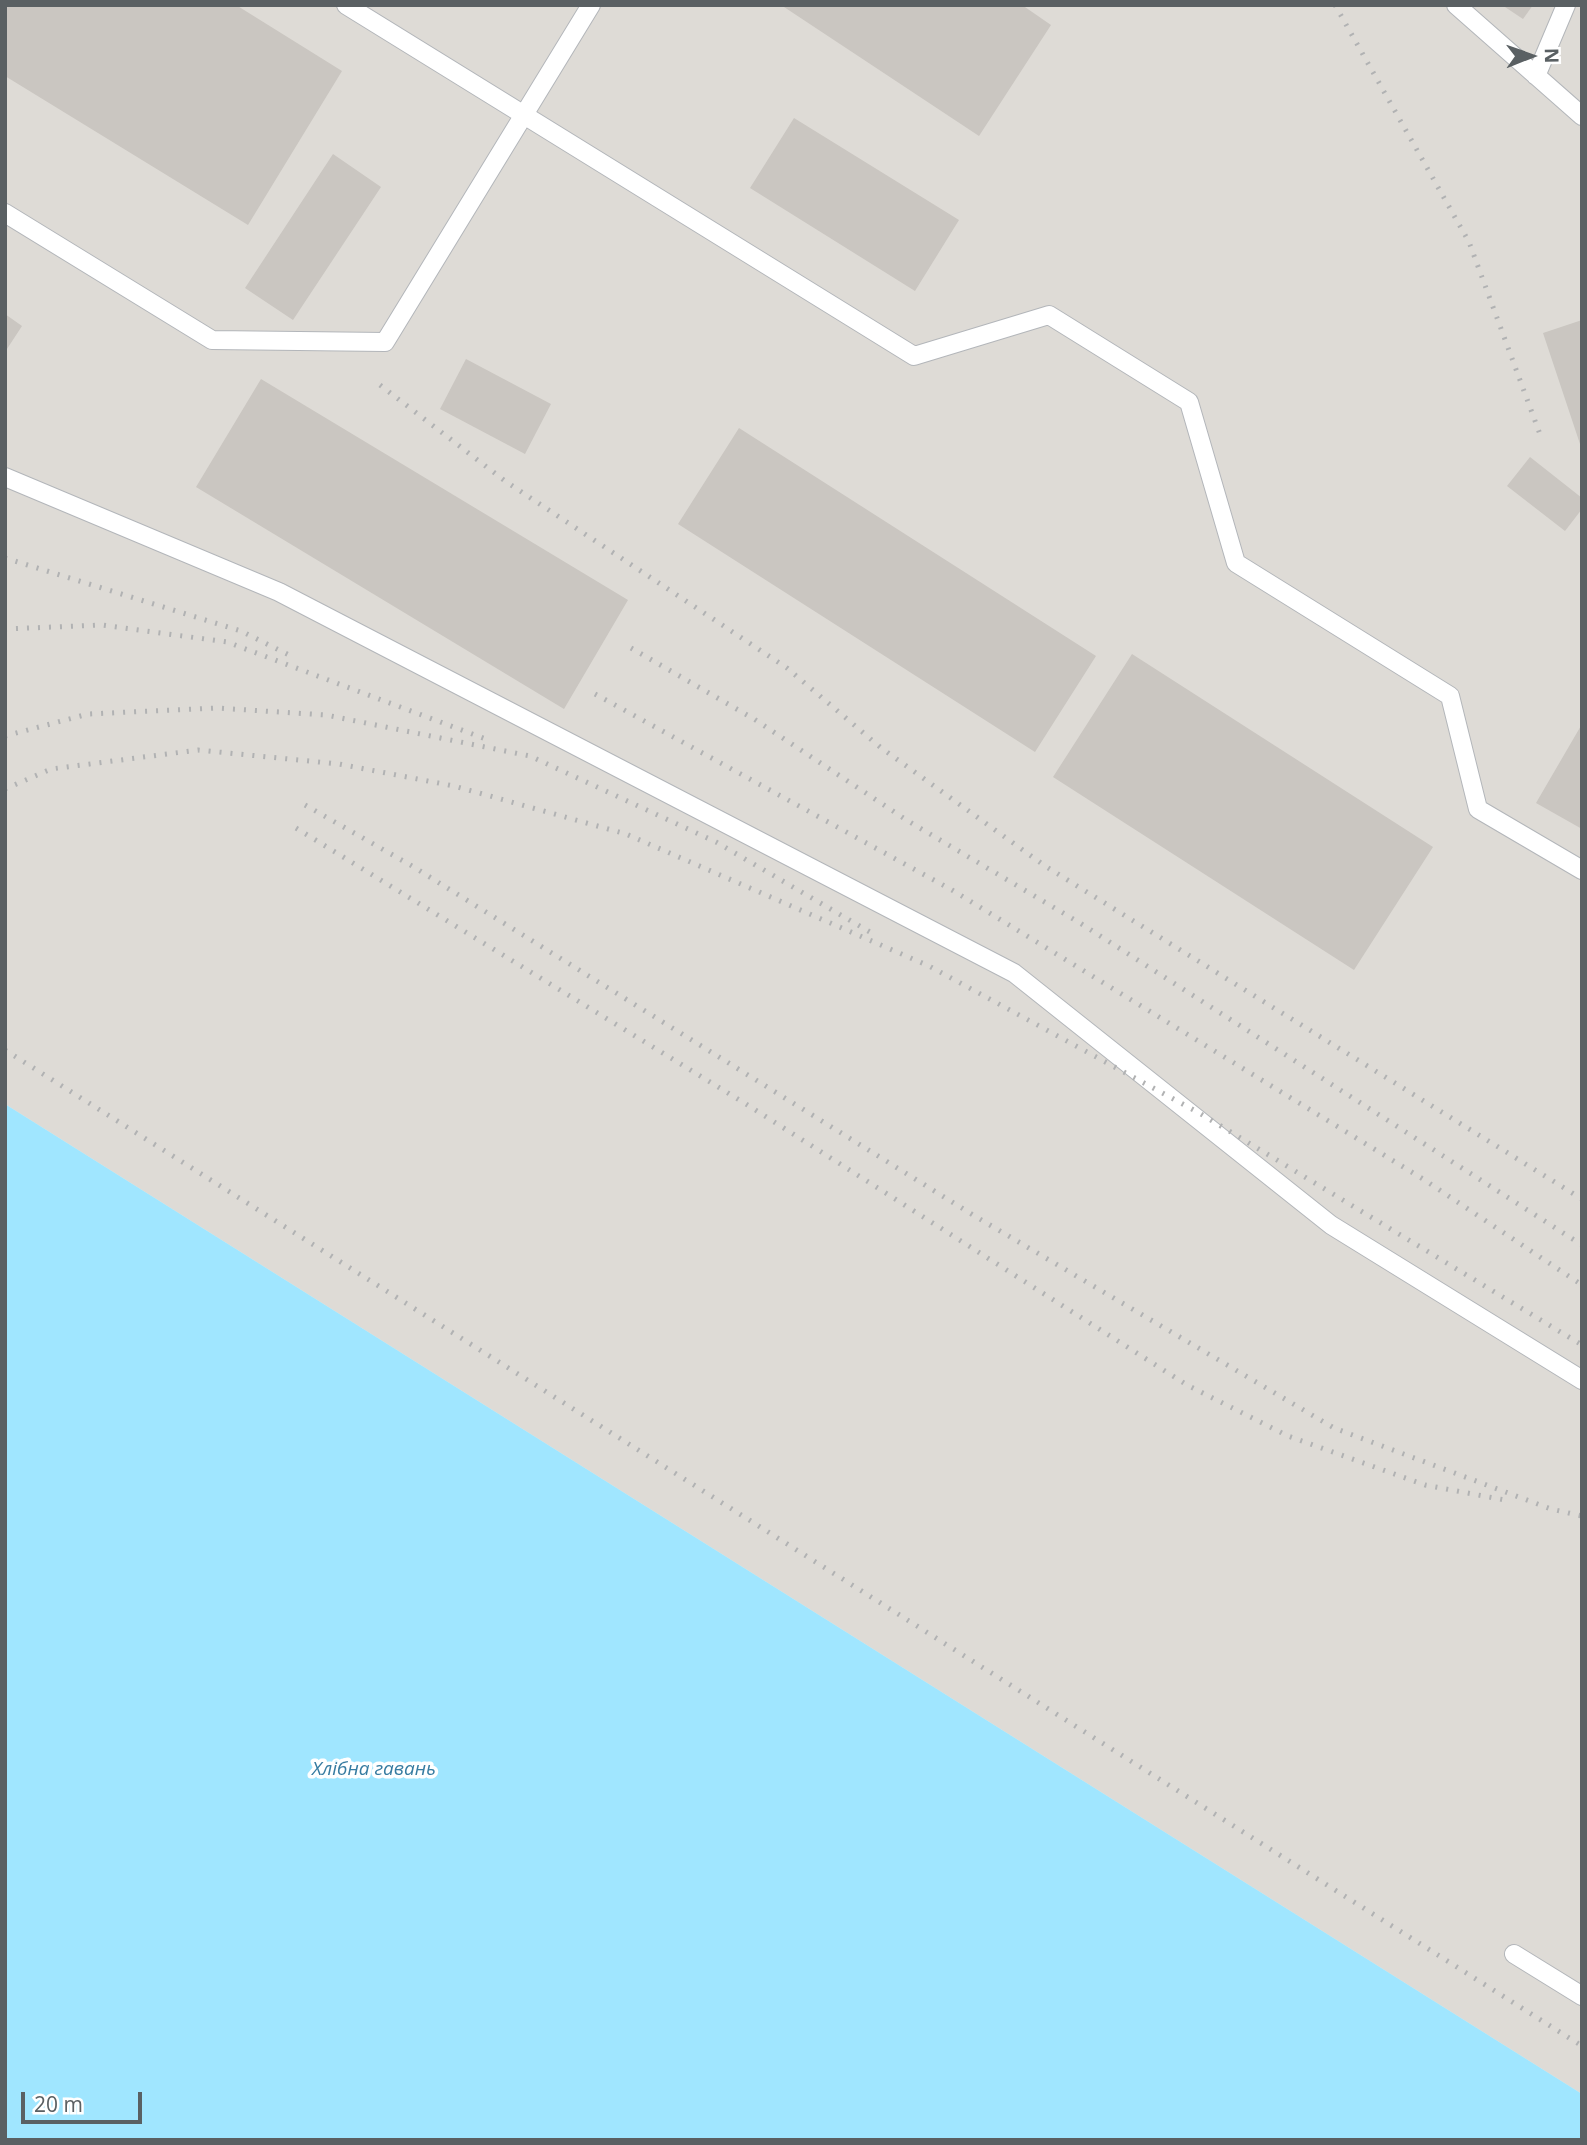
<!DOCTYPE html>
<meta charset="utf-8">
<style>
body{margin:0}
#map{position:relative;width:1587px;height:2145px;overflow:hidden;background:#eee9e2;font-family:"Open Sans",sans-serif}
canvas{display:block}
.frame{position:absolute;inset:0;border:7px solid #5a6063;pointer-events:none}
.north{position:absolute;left:1496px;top:21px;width:70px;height:70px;-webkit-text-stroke:5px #fff;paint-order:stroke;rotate:89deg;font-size:19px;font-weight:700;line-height:28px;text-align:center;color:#5a6063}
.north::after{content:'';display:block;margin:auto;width:24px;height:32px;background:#5a6063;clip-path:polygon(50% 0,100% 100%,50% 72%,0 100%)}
.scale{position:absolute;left:21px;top:2092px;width:121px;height:32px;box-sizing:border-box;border:4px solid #5a6063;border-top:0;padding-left:9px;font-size:21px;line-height:24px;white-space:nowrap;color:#5a6063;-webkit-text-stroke:5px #fff;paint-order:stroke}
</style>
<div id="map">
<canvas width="1587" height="2145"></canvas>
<div class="frame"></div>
<div class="north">N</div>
<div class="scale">20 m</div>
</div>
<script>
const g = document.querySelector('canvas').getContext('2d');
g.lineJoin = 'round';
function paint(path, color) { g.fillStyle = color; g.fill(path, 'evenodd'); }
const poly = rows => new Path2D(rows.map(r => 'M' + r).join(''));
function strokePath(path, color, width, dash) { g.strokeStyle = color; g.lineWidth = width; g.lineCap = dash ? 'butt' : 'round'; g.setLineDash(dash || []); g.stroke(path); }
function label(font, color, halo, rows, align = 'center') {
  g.font = font + ' "Open Sans",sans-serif'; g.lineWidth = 7; g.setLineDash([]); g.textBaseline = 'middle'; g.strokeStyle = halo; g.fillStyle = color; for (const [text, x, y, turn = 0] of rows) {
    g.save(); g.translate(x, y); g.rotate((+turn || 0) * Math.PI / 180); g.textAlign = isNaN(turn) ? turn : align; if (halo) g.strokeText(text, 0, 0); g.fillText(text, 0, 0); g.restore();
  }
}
paint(poly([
 [5,5,1582,5,1582,2094,5,1104]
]), '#dedbd6');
paint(poly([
 [5,1104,1582,2094,1582,2140,5,2140]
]), '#a0e6ff');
paint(poly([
 [5,5,236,5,342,71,248,225,5,76],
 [781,5,1022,5,1051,25,979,136],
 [1502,5,1533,5,1523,19],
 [794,118,959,220,915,291,750,188],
 [333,154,381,187,293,320,245,288],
 [5,314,22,326,5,352],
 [1582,320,1582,447,1581,447,1543,333],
 [466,359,551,404,525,454,440,409],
 [261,379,628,600,564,709,196,487],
 [739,428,1096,656,1035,752,678,524],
 [1530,457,1582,498,1582,509,1565,531,1507,486],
 [1132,654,1433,847,1354,970,1053,777],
 [1582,724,1582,829,1536,803]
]), '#cac6c1');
const service = poly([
 [346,5,914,356,1049,315,1189,402,1236,563,1450,696,1478,809,1582,870],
 [1456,5,1582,116],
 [1536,76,1566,5],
 [5,213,212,340,385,342,591,5],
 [5,477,279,592,1014,973,1331,1225,1582,1380],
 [1514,1954,1582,1996]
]);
strokePath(service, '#b3b6ba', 20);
strokePath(service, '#fff', 18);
strokePath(poly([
 [1335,5,1469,242,1541,437],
 [380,385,505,481,787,668,880,747,1045,866,1582,1199],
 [5,558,241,631,293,657],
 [5,629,102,625,227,642,491,741],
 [631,648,754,719,908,821,1080,923,1582,1245],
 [595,694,952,890,1423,1179,1582,1285],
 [5,736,88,714,217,708,326,715,530,756,716,842,875,935],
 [5,789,51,769,198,750,339,764,454,786,626,834,929,966,1201,1114,1582,1345],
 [305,805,412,866,973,1215,1334,1428,1551,1509,1582,1516],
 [296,828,746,1104,1187,1385,1288,1436,1425,1485,1510,1501],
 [5,1050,1582,2046]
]), '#b1b2b3', 5, [2, 9]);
label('italic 19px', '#377ca1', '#fff', [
 ["Хлібна гавань",374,1770]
]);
</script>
